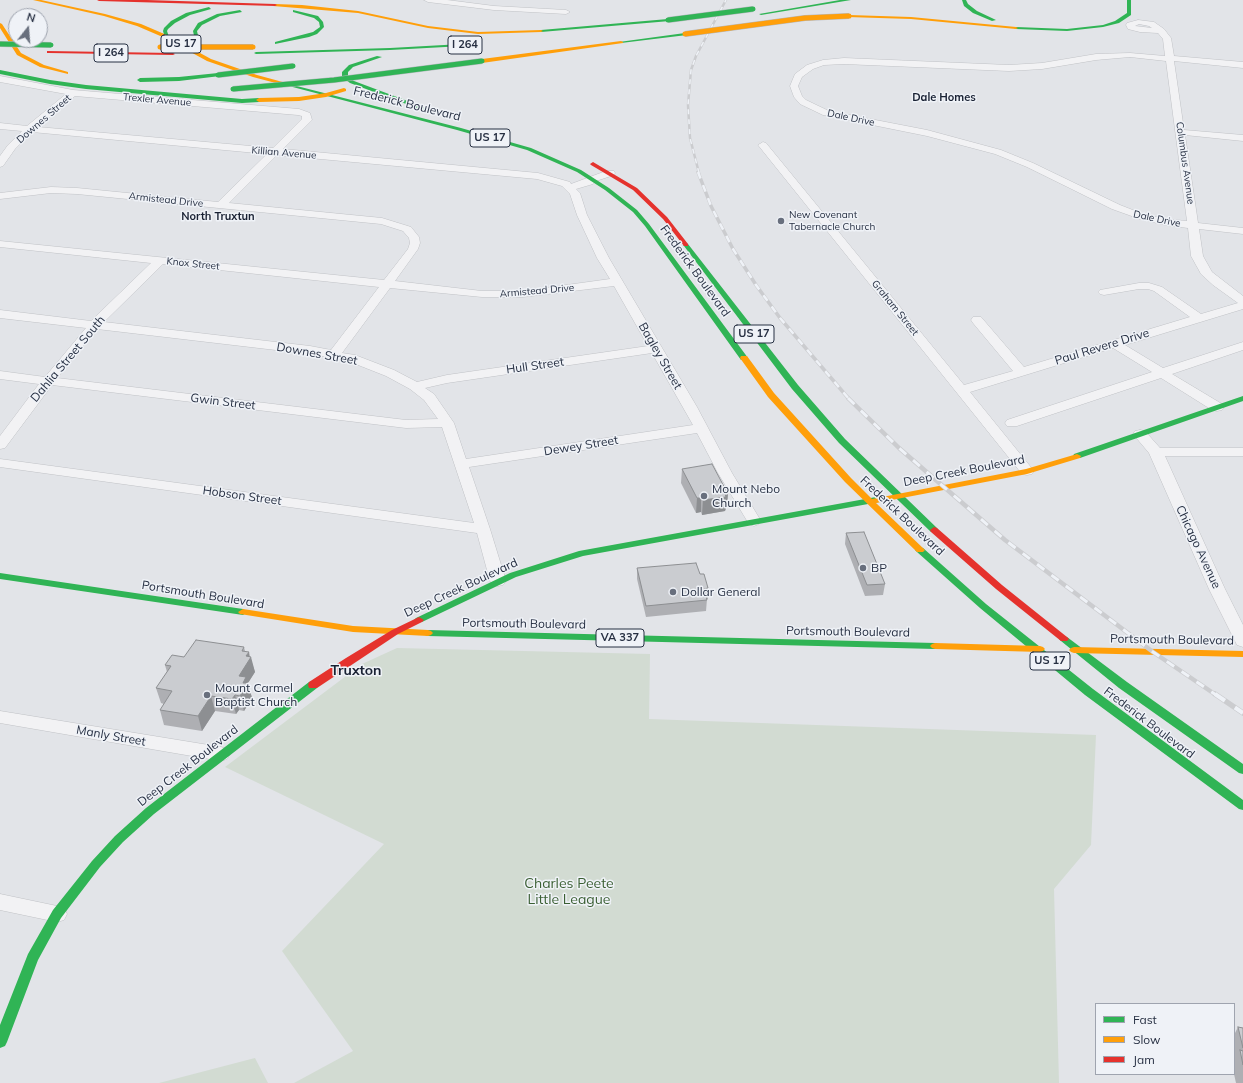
<!DOCTYPE html>
<style>
body{margin:0}
#map{position:relative;width:1243px;height:1083px;overflow:hidden;background:#e2e4e8;font-family:Mulish,sans-serif}
canvas{display:block}
.legend{position:absolute;left:1095px;top:1003px;width:140px;height:72px;box-sizing:border-box;background:#eff2f7;border:1px solid #9fa4af;margin:0;padding:5px 7px;list-style:none;font-size:12px;color:#273043}
.legend li{display:flex;align-items:center;gap:8px;height:20px}
.legend b{width:20px;border:1px solid #9fa4af}
.north{position:absolute;left:8px;top:8px;width:40px;height:40px;box-sizing:border-box;background:#eff2f7;border:1px solid #9fa4af;border-radius:50%;rotate:17deg;font-size:11px;font-weight:700;line-height:16px;text-align:center;color:#273043}
.north::after{content:'';display:block;margin:auto;width:14px;height:18px;background:#686f7d;clip-path:polygon(50% 0,100% 100%,50% 72%,0 100%)}
</style>
<div id="map">
<canvas width="1243" height="1083"></canvas>
<ul class="legend">
<li><b style="height:5px;background:#30b455"></b>Fast</li>
<li><b style="height:5px;background:#ff9f0a"></b>Slow</li>
<li><b style="height:5px;background:#e5322d"></b>Jam</li>
</ul>
<div class="north">N</div>
</div>
<script>
const g = document.querySelector('canvas').getContext('2d');
g.lineJoin = 'round';
function paint(path, color) { g.fillStyle = color; g.fill(path, 'evenodd'); }
const poly = rows => new Path2D(rows.map(r => 'M' + r).join(''));
function strokePath(path, color, width, dash) { g.strokeStyle = color; g.lineWidth = width; g.lineCap = dash ? 'butt' : 'round'; g.setLineDash(dash || []); g.stroke(path); }
function label(font, color, halo, rows, align = 'center') {
  g.font = font + ' Mulish,sans-serif'; g.lineWidth = 3; g.setLineDash([]); g.textBaseline = 'middle'; g.strokeStyle = halo; g.fillStyle = color; for (const [text, x, y, turn = 0] of rows) {
    g.save(); g.translate(x, y); g.rotate((+turn || 0) * Math.PI / 180); g.textAlign = isNaN(turn) ? turn : align; if (halo) g.strokeText(text, 0, 0); g.fillText(text, 0, 0); g.restore();
  }
}
paint(poly([
 [397,648,650,654,649,719,1096,735,1091,845,1054,889,1059,1083,294,1083,353,1051,282,951,384,844,225,767,362,664],
 [255,1058,268,1083,159,1083]
]), '#d2dbd2');
const street = poly([
 [424,0,447,0,494,6,566,10,570,12,566,14,494,10,428,2,424,0],
 [1138,20,1154,22,1164,29,1171,38,1174,56,1243,62,1243,68,1174,61,1184,130,1243,135,1243,141,1185,135,1198,223,1243,228,1243,234,1199,229,1203,256,1212,272,1243,296,1243,309,1125,345,1163,368,1243,342,1243,350,1172,374,1222,404,1224,407,1222,410,1217,411,1212,410,1161,378,1017,426,1007,426,1005,423,1007,420,1152,372,1113,348,970,392,1034,471,1032,474,1027,475,1022,474,758,145,763,142,766,143,964,385,1013,371,973,323,971,320,973,317,981,317,1024,367,1190,317,1154,291,1148,289,1139,289,1104,295,1100,294,1098,292,1100,290,1139,283,1149,283,1162,287,1201,314,1238,303,1213,285,1201,274,1191,256,1188,228,1165,225,1140,219,1112,209,1027,167,995,154,927,136,823,115,800,104,794,97,790,86,795,74,807,65,823,60,844,58,1009,65,1042,63,1096,54,1130,53,1165,56,1163,39,1158,33,1140,32,1128,29,1126,25,1127,23,1138,20],
 [1139,24,1149,26,1152,28,1135,26,1139,24],
 [1130,57,1166,61,1187,221,1165,219,1143,214,1120,205,1033,163,1001,150,927,130,829,111,806,100,802,96,798,86,802,77,813,69,824,65,844,64,1009,71,1042,69,1096,60,1130,57],
 [0,76,73,90,299,109,310,113,312,120,283,149,538,173,570,182,571,184,606,171,614,171,615,173,614,175,596,181,593,184,576,189,580,193,587,215,609,258,697,407,732,473,761,521,759,524,754,526,749,524,718,473,697,433,469,467,490,529,506,581,503,585,498,586,493,585,490,581,477,533,0,467,0,459,474,523,442,427,406,428,52,385,5,448,0,449,0,436,39,384,0,379,0,371,45,377,86,328,0,318,0,310,91,321,151,263,0,247,0,241,384,280,408,249,410,243,409,238,403,231,381,224,77,194,51,193,0,199,0,193,51,187,77,188,218,202,267,154,32,132,15,149,3,166,0,167,0,156,8,145,22,131,0,129,0,123,27,126,66,94,0,82,0,76],
 [75,96,298,115,302,116,302,119,273,148,38,127,75,96],
 [277,155,537,179,562,186,570,194,577,215,597,258,610,279,523,291,482,291,395,281,418,249,420,243,419,237,411,227,382,218,229,203,277,155],
 [163,264,379,287,331,350,310,346,104,322,163,264],
 [614,286,648,346,447,375,417,382,394,370,355,355,342,353,390,288,482,297,523,297,614,286],
 [97,329,310,354,348,361,386,376,410,389,424,400,438,419,406,420,57,378,97,329],
 [652,353,693,425,466,459,454,423,434,394,425,388,447,383,652,353],
 [1140,430,1145,431,1160,448,1243,448,1243,456,1165,456,1225,589,1243,625,1243,647,1237,645,1209,589,1149,453,1133,434,1135,431,1140,430],
 [0,711,221,747,227,749,230,754,227,759,221,761,0,723,0,711],
 [0,894,57,906,64,908,67,914,64,920,57,922,0,910,0,894]
]);
strokePath(street, '#c0c2c6', 1);
paint(street, '#f2f2f4');
paint(poly([
 [840,0,851,0,761,15,759,14,840,0],
 [962,0,966,0,968,4,977,11,996,20,992,21,973,13,964,6,962,0],
 [1127,0,1131,0,1131,15,1119,23,1103,27,1067,31,1016,29,1014,28,1016,27,1067,29,1103,25,1115,21,1127,13,1127,0],
 [209,7,211,9,190,15,175,23,168,29,167,31,169,37,165,38,163,31,164,28,171,21,186,13,209,7],
 [240,10,242,12,220,16,202,25,197,31,199,40,197,41,195,40,193,31,198,23,217,14,240,10],
 [293,10,318,16,323,22,324,27,317,34,309,37,275,44,275,42,313,32,320,27,319,22,314,18,293,12,293,10],
 [668,19,670,20,670,21,541,32,539,31,541,30,668,19],
 [685,33,687,33,687,35,621,43,619,42,685,33],
 [480,43,482,44,482,45,390,50,256,54,254,53,256,52,390,48,480,43],
 [377,56,382,57,353,67,348,72,348,76,354,81,437,112,437,114,433,114,350,83,342,77,342,72,349,65,377,56],
 [0,70,50,80,86,85,242,99,259,98,262,100,259,102,242,103,86,89,50,84,0,74,0,70],
 [218,73,220,74,220,76,179,81,140,82,137,80,140,78,179,77,218,73],
 [285,83,461,128,531,148,581,170,609,188,637,210,649,224,748,358,747,360,741,360,645,226,633,212,605,190,577,172,527,150,457,130,285,85,285,83],
 [686,243,688,244,798,385,845,439,937,528,938,530,937,532,931,532,839,443,792,389,684,246,683,245,686,243],
 [1243,396,1243,401,1080,458,1074,458,1073,456,1074,454,1243,396],
 [876,497,879,498,880,500,879,502,583,556,516,577,422,622,416,622,414,620,416,618,510,573,579,551,876,497],
 [920,547,923,548,986,604,1093,689,1243,800,1243,810,1239,809,1085,695,980,608,917,552,915,550,917,548,920,547],
 [0,573,243,609,248,612,243,615,0,579,0,573],
 [428,630,935,643,938,644,940,646,938,648,935,649,428,636,425,635,423,633,425,631,428,630],
 [1064,636,1067,637,1127,682,1243,764,1243,774,1239,773,1119,688,1061,641,1059,639,1061,637,1064,636],
 [313,681,317,682,318,685,317,688,154,814,123,842,100,867,61,918,38,960,7,1042,5,1046,0,1048,0,1025,28,954,53,910,92,861,115,836,146,808,309,682,313,681]
]), '#30b455');
paint(poly([
 [33,0,41,0,105,14,141,24,169,36,211,59,257,75,290,84,287,86,253,77,207,61,165,38,137,26,104,16,33,0],
 [275,4,302,5,358,11,428,26,478,32,541,30,543,31,541,32,478,34,428,28,358,13,273,6,275,4],
 [849,15,911,17,1016,27,1018,28,1016,29,911,19,847,17,847,16,849,15],
 [0,23,2,24,21,53,44,65,68,72,68,74,40,67,17,55,0,28,0,23],
 [621,41,623,42,623,43,482,63,479,61,482,59,621,41],
 [344,88,346,89,346,91,326,97,299,101,259,102,256,100,259,98,299,97,326,93,344,88],
 [741,356,747,356,774,393,851,478,872,499,1026,469,1077,454,1081,456,1080,458,1027,474,876,503,925,550,923,552,917,552,845,482,768,397,740,358,741,356],
 [243,609,353,626,428,630,431,631,433,633,431,635,428,636,353,632,240,614,238,612,243,609],
 [935,643,1040,646,1043,647,1045,649,1043,651,1040,652,935,649,932,648,930,646,932,644,935,643],
 [1074,647,1243,651,1243,657,1074,653,1071,652,1069,650,1071,648,1074,647]
]), '#ff9f0a');
paint(poly([
 [97,0,147,0,275,4,277,5,275,6,99,1,97,0],
 [47,51,173,53,175,54,173,55,49,53,47,53,47,51],
 [593,162,637,188,667,217,688,244,688,246,684,246,663,219,633,190,591,165,590,164,593,162],
 [934,527,937,528,1002,585,1067,637,1069,639,1067,641,1061,641,996,589,931,532,930,530,934,527],
 [419,617,424,620,422,622,398,634,317,688,309,688,308,685,309,682,346,658,392,630,419,617]
]), '#e5322d');
const railFar3 = poly([
 [699,173,690,138,688,105,691,70,696,56,726,0]
]);
const railFar2 = poly([
 [698,172,711,206,733,249,756,285,780,318,849,399]
]);
const railFar1 = poly([
 [848,398,899,448,1005,540,1153,652,1216,695]
]);
const rail = poly([
 [1215,694,1243,713]
]);
strokePath(railFar3, '#cbcccf', 2.5);
strokePath(railFar2, '#cbcccf', 3.5);
strokePath(railFar1, '#cbcccf', 4.5);
strokePath(rail, '#cbcccf', 5.5);
strokePath(railFar3, '#eff2f7', 1.5, [5]);
strokePath(railFar2, '#eff2f7', 2.5, [7]);
strokePath(railFar1, '#eff2f7', 3, [9]);
strokePath(rail, '#eff2f7', 4, [12]);
const fastBridge = poly([
 [668,20,753,9],
 [0,44,51,45],
 [218,75,293,66],
 [233,89,334,80,482,61]
]);
const slowBridge = poly([
 [685,34,805,18,849,16],
 [160,47,253,47]
]);
strokePath(fastBridge, '#b4b7bd', 6, []);
strokePath(slowBridge, '#b4b7bd', 6, []);
strokePath(fastBridge, '#30b455', 5);
strokePath(slowBridge, '#ff9f0a', 5);
paint(poly([
 [682,469,727,508,726,508,725,511,702,515,701,512,696,513,681,483],
 [846,533,885,584,883,595,865,596,845,544],
 [637,568,700,574,708,588,708,599,707,599,706,611,646,617,637,579],
 [244,647,245,651,250,657,255,672,248,683,252,698,244,711,239,710,236,714,215,711,202,731,164,725,160,710,164,704,161,703,156,688,167,672,165,665,184,657],
 [1238,1027,1243,1028,1243,1083,1236,1083,1234,1074,1234,1035]
]), '#aeafb3');
paint(poly([
 [728,494,727,508,726,508,725,511,702,515,703,500],
 [697,498,701,498,701,512,696,513],
 [249,652,250,658,251,657,255,672,248,683,252,698,244,711,240,696,239,676,246,656],
 [235,695,239,710,236,714,232,699],
 [211,696,215,711,202,731,198,716]
]), '#8d8f92');
const building = poly([
 [712,464,728,494,725,494,726,497,703,500,701,498,697,498,682,469,712,464],
 [864,532,885,584,867,585,846,533,864,532],
 [696,563,700,574,704,574,708,588,704,589,707,600,646,606,637,568,696,563],
 [196,640,244,647,242,651,249,652,246,656,251,657,239,676,246,677,243,683,248,683,240,696,235,695,232,699,211,696,198,716,160,710,172,691,156,688,171,666,165,665,172,655,184,657,196,640],
 [1238,1027,1243,1028,1243,1048,1238,1027],
 [1240,1050,1243,1051,1243,1065,1240,1050]
]);
paint(building, '#caccd0');
strokePath(building, '#8d8f92', 1);
for (const [x, y, r, color] of [
 [781,221,4,"#686f7d"],
 [704,496,4,"#686f7d"],
 [863,568,4,"#686f7d"],
 [673,592,4,"#686f7d"],
 [207,695,4,"#686f7d"]
]) { const dot = new Path2D(); dot.arc(x, y, r, 0, 2 * Math.PI); g.fillStyle = color; g.fill(dot); strokePath(dot, '#eff2f7', 1.5); }
label('10px', '#273043', '#eff2f7', [
 ["Trexler Avenue",157,100,5],
 ["Dale Drive",851,118,12],
 ["Downes Street",44,119,-41],
 ["Killian Avenue",284,153,5],
 ["Columbus Avenue",1185,163,82],
 ["Armistead Drive",166,200,6],
 ["Dale Drive",1157,219,12],
 ["Knox Street",193,264,6],
 ["Armistead Drive",537,291,-5],
 ["Graham Street",895,308,51]
]);
label('10px', '#273043', '#eff2f7', [
 ["New Covenant",789,215],
 ["Tabernacle Church",789,227]
], 'left');
for (const [x, y, w] of [
 [181,44,40],
 [465,45,34],
 [111,53,34],
 [490,138,40],
 [754,334,40],
 [620,638,48],
 [1050,661,40]
]) { const box = new Path2D(); box.roundRect(x - w / 2, y - 9, w, 18, 3); g.fillStyle = '#eff2f7'; g.fill(box); strokePath(box, '#273043', 1); }
label('bold 11px', '#273043', null, [
 ["US 17",181,44],
 ["I 264",465,45],
 ["I 264",111,53],
 ["US 17",490,138],
 ["US 17",754,334],
 ["VA 337",620,638],
 ["US 17",1050,661]
]);
label('bold 11px', '#192133', '#eff2f7', [
 ["Dale Homes",944,98],
 ["North Truxtun",218,217]
]);
label('12px', '#273043', '#eff2f7', [
 ["Frederick Boulevard",407,104,14],
 ["Frederick Boulevard",695,271,54],
 ["Paul Revere Drive",1102,347,-17],
 ["Downes Street",317,354,10],
 ["Bagley Street",660,356,60],
 ["Dahlia Street South",68,359,-50],
 ["Hull Street",535,366,-8],
 ["Gwin Street",223,402,7],
 ["Dewey Street",581,446,-9],
 ["Deep Creek Boulevard",964,471,-11],
 ["Hobson Street",242,496,8],
 ["Frederick Boulevard",902,516,43],
 ["Chicago Avenue",1198,547,65],
 ["Deep Creek Boulevard",461,588,-25],
 ["Portsmouth Boulevard",203,595,9],
 ["Portsmouth Boulevard",524,624,1],
 ["Portsmouth Boulevard",848,632,1],
 ["Portsmouth Boulevard",1172,640,1],
 ["Frederick Boulevard",1149,723,37],
 ["Manly Street",111,736,10],
 ["Deep Creek Boulevard",188,766,-38]
]);
label('12px', '#273043', '#eff2f7', [
 ["Mount Nebo",712,489],
 ["Church",712,503],
 ["BP",871,568],
 ["Dollar General",681,592],
 ["Mount Carmel",215,688],
 ["Baptist Church",215,702]
], 'left');
label('bold 14px', '#192133', '#eff2f7', [
 ["Truxton",356,671]
]);
label('14px', '#3a5f33', '#eff2f7', [
 ["Charles Peete",569,884],
 ["Little League",569,900]
]);
</script>
